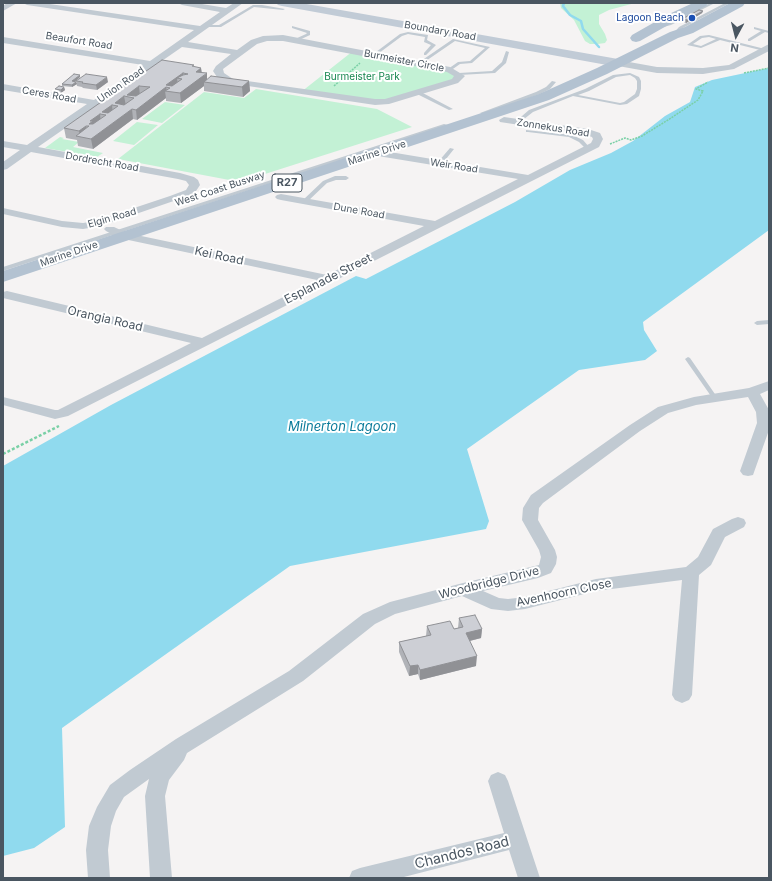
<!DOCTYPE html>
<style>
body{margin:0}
#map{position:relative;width:772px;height:881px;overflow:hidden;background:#f5f3f3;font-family:Inter,sans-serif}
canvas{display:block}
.frame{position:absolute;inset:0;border:4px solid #4a5661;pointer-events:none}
.north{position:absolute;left:716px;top:16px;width:40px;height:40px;-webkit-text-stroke:3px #fff;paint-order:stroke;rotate:187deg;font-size:11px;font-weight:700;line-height:16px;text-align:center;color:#4a5661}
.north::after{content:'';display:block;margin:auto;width:14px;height:18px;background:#4a5661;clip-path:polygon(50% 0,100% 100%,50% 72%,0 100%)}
</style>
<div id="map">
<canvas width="772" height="881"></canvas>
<div class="frame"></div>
<div class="north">N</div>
</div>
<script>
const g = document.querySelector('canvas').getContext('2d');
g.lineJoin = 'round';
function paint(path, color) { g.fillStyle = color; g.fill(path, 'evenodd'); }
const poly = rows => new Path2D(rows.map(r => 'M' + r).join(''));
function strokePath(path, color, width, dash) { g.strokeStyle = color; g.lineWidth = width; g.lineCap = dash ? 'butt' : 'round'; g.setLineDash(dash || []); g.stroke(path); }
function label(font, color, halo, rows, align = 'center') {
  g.font = font + ' Inter,sans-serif'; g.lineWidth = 4; g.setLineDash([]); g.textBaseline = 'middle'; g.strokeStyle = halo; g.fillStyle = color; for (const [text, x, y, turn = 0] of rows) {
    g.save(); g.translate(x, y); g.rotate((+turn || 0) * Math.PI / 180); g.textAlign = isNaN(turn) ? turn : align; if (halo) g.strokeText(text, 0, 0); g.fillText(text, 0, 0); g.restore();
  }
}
paint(poly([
 [560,3,635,3,609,10,599,15,599,24,605,34,607,40,605,43,598,44,590,44,585,41,574,20,561,8],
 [353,51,450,70,460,78,386,102,301,92],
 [256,89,377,109,412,127,240,182,118,159,204,92,244,98],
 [165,102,185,105,162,123,142,119],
 [137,122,158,125,134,145,113,141],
 [60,137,64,138,62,139,79,142,73,147,103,153,97,157,45,148]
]), '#c3f1d5');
paint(poly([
 [769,68,769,230,643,322,644,330,657,351,645,360,579,370,467,449,489,521,486,529,290,566,62,728,65,827,34,848,3,856,3,466,111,405,356,276,366,279,515,202,570,170,611,153,633,141,665,116,690,102,695,87,712,80]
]), '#90daee');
strokePath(poly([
 [564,3,563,6,570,15,581,21,583,29,599,47]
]), '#90daee', 2.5);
strokePath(poly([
 [744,73,769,68],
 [334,86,360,63],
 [610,144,625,138,631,140,642,136,668,120,698,100,703,91,696,89,708,82]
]), '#7ad0a6', 1.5, [2, 1]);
strokePath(poly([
 [3,454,59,426]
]), '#7ad0a6', 2.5, [3, 2]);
paint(poly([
 [710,3,715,3,671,25,660,28,658,27,669,23,710,3],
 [725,3,730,3,681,29,675,36,672,35,679,27,725,3],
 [253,5,262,5,285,9,283,10,254,7,221,27,207,27,205,26,207,25,219,25,253,5],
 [292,26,310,31,310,35,297,41,295,41,295,39,306,34,307,33,292,28,292,26],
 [754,27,769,31,769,33,765,32,750,41,748,41,748,39,761,31,754,29,754,27],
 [408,32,428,35,427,40,436,45,426,55,424,55,424,53,431,45,424,42,425,37,408,34,402,36,375,56,372,55,400,34,408,32],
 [709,35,765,49,766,50,764,51,720,40,701,48,687,45,700,36,709,35],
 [709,37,716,39,701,46,693,44,702,38,709,37],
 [453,39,490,47,472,63,460,64,450,71,448,71,448,69,458,62,470,61,485,48,455,41,420,65,418,65,418,63,453,39],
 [506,51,509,52,506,63,495,73,459,75,457,74,459,73,492,71,502,62,506,51],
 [630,73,639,77,641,81,641,89,639,96,627,104,620,105,573,96,533,112,519,123,515,122,529,110,585,89,613,75,630,73],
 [630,75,635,78,637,81,637,89,635,94,624,102,620,103,578,95,589,91,616,77,630,75],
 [552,81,556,82,550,89,540,94,484,114,480,113,536,92,546,87,552,81],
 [415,91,419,91,453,109,449,110,415,93,415,91],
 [444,124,448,125,3,271,3,267,444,124],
 [526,130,572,135,583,140,590,148,586,149,579,142,569,137,528,132,526,132,526,130],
 [450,148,454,149,442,164,438,164,438,162,450,148],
 [335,176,346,176,349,178,346,180,336,180,327,183,307,202,303,202,303,200,323,181,335,176],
 [769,320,769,324,757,325,754,323,757,321,769,320],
 [688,357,690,358,717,397,718,398,717,399,713,399,685,359,688,357]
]), '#c1cad2');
paint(poly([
 [7,3,17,3,3,11,3,6,7,3],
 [23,3,43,3,200,26,220,12,182,5,178,3,196,3,226,8,234,3,243,3,188,42,237,50,251,40,263,36,283,35,450,67,465,76,458,83,389,104,375,105,228,83,217,77,213,71,216,66,231,54,182,47,38,147,180,173,194,177,198,180,200,185,194,194,101,226,83,229,62,227,3,214,3,208,62,221,83,223,95,221,170,196,186,190,189,185,186,181,178,179,31,152,7,169,3,170,3,162,20,150,3,147,3,141,27,145,87,104,3,90,3,84,94,100,143,65,3,43,3,37,150,61,194,30,27,5,23,3],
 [267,41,283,41,447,72,454,76,452,79,385,99,375,99,233,79,224,73,223,69,257,44,267,41],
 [769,44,769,51,734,69,703,74,657,73,618,66,613,63,618,60,657,67,703,68,729,65,769,44],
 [504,117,588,129,600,133,603,139,599,147,68,416,55,419,3,405,3,397,55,410,58,410,191,343,3,298,3,292,7,291,202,338,317,280,119,238,106,231,104,229,106,227,114,227,127,233,327,275,424,226,281,200,277,199,275,197,277,195,281,194,435,221,518,179,378,156,374,155,373,153,374,151,378,150,528,175,591,143,593,139,592,137,586,135,500,122,499,120,504,117],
 [769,381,769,390,760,394,769,410,769,430,753,475,748,476,743,475,740,471,757,423,756,412,748,397,696,405,668,413,640,431,543,503,539,508,538,520,555,550,557,557,556,564,551,573,538,578,483,591,499,598,508,599,525,597,596,579,686,567,698,557,713,529,732,519,738,517,744,519,746,523,744,527,725,537,711,565,699,575,692,695,689,700,682,703,675,700,672,695,682,580,596,591,525,609,508,611,491,609,462,596,395,614,375,624,303,681,187,753,184,760,169,780,165,796,172,878,150,878,145,796,149,779,124,797,116,811,111,826,108,850,110,878,88,878,86,850,89,826,97,807,110,785,130,770,176,739,289,671,363,614,390,602,463,583,539,565,541,557,539,550,522,520,523,508,531,495,630,425,658,407,694,397,749,388,769,381],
 [498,772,505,775,508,781,540,878,518,878,509,850,400,878,349,878,352,871,360,868,504,833,488,781,491,775,498,772]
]), '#c1cad2');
paint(poly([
 [276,3,301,3,618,59,622,60,624,63,622,66,618,67,282,6,278,5,276,3]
]), '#c1cbd6');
paint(poly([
 [693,3,708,3,706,6,677,20,640,41,636,42,632,41,630,38,632,35,669,14,693,3],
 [730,3,745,3,743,6,693,33,678,38,607,74,549,100,3,282,3,271,539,94,597,68,670,32,685,27,730,3]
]), '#b3c2d1');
paint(poly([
 [703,11,702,13,686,23,682,22,682,19],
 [194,67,201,68,202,73,207,79,249,81,250,91,243,97,204,91,204,86,181,103,166,101,166,98,137,120,133,119,93,149,78,146,77,140,66,138,64,128,126,87,126,85],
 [80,77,75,82,77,84,72,87,62,86,62,84],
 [76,81,108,82,97,90,83,88,82,87,77,86],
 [64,87,65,90,61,93,55,92,55,89],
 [459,618,482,629,481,638,470,641,476,666,420,680,418,674,409,676,399,652,399,642,426,636,427,626,454,629,458,628]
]), '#b0b2b7');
paint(poly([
 [703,11,702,13,686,23,686,20],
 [201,68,202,77,207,73,207,82,204,82,204,86,181,103,180,93,196,72],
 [183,73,184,83,182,79,177,78,178,87,170,88,166,85],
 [80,75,80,77,72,84,72,81],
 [107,77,108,82,97,90,96,85],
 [249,81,250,91,243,97,242,87],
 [76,82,77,84,72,87,72,85],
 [139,86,140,96,134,98,127,95],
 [64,87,65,90,61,93,61,90],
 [166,87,167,91,165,91,166,98,137,120,136,110],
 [124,96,126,106,118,106,115,103],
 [112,105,113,115,106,115,102,112],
 [132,109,133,119,93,149,91,139],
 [100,114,101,124,94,131,89,124,90,121],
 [86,126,88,136,80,137,79,131],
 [482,629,481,638,465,642,466,633],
 [477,656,476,666,420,680,420,670],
 [418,665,418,674,409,676,410,666]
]), '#909195');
const building = poly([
 [699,10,703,11,686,20,682,19,699,10],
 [162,60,194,65,192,66,201,68,196,72,207,73,180,93,165,91,170,88,166,87,136,110,132,109,91,139,76,136,89,126,86,126,79,131,64,128,124,86,126,87,128,85,126,85,162,60],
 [183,73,188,74,183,75,177,78,182,79,172,86,166,85,183,73],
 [139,86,150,87,136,96,127,95,139,86],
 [124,96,134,98,124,105,115,103,124,96],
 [112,105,118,106,108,113,102,112,112,105],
 [100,114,106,115,93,124,89,124,93,121,90,121,100,114],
 [74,74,80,75,72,81,76,82,72,85,62,84,74,74],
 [86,74,107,77,96,85,82,83,83,82,76,81,86,74],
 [211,76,249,81,242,87,204,82,211,76],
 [59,86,64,87,61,90,55,89,59,86],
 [475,615,482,629,466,633,477,656,420,670,418,665,410,666,399,642,431,635,427,626,450,621,454,629,463,627,459,618,475,615]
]);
paint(building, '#cdcfd5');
strokePath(building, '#909195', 1);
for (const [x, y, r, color] of [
 [692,18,4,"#1a4fb4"]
]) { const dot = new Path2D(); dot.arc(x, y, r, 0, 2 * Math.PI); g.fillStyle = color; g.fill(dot); strokePath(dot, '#fff', 1.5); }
label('10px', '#164399', '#fff', [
 ["Lagoon Beach",684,18]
], 'right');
label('10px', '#4a5661', '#fff', [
 ["Boundary Road",440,31,10],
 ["Beaufort Road",79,41,9],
 ["Burmeister Circle",404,61,11],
 ["Union Road",121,85,-35],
 ["Ceres Road",49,95,10],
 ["Zonnekus Road",553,128,9],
 ["Marine Drive",377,153,-18],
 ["Dordrecht Road",102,162,10],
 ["Weir Road",454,166,9],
 ["West Coast Busway",220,189,-18],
 ["Dune Road",359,211,10],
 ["Elgin Road",112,218,-16],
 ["Marine Drive",69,254,-19]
]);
label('10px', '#17864f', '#fff', [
 ["Burmeister Park",362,77]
]);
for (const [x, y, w] of [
 [287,183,30]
]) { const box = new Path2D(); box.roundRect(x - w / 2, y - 9, w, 18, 3); g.fillStyle = '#fff'; g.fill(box); strokePath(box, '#4a5661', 1); }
label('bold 11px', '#4a5661', null, [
 ["R27",287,183]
]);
label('12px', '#4a5661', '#fff', [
 ["Kei Road",219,256,12],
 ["Esplanade Street",328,279,-27],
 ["Orangia Road",105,319,13],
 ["Woodbridge Drive",489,583,-14],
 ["Avenhoorn Close",564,593,-12]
]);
label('italic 13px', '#0c7c9b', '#fff', [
 ["Milnerton Lagoon",342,427]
]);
label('14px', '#4a5661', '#fff', [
 ["Chandos Road",462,853,-14]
]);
</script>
